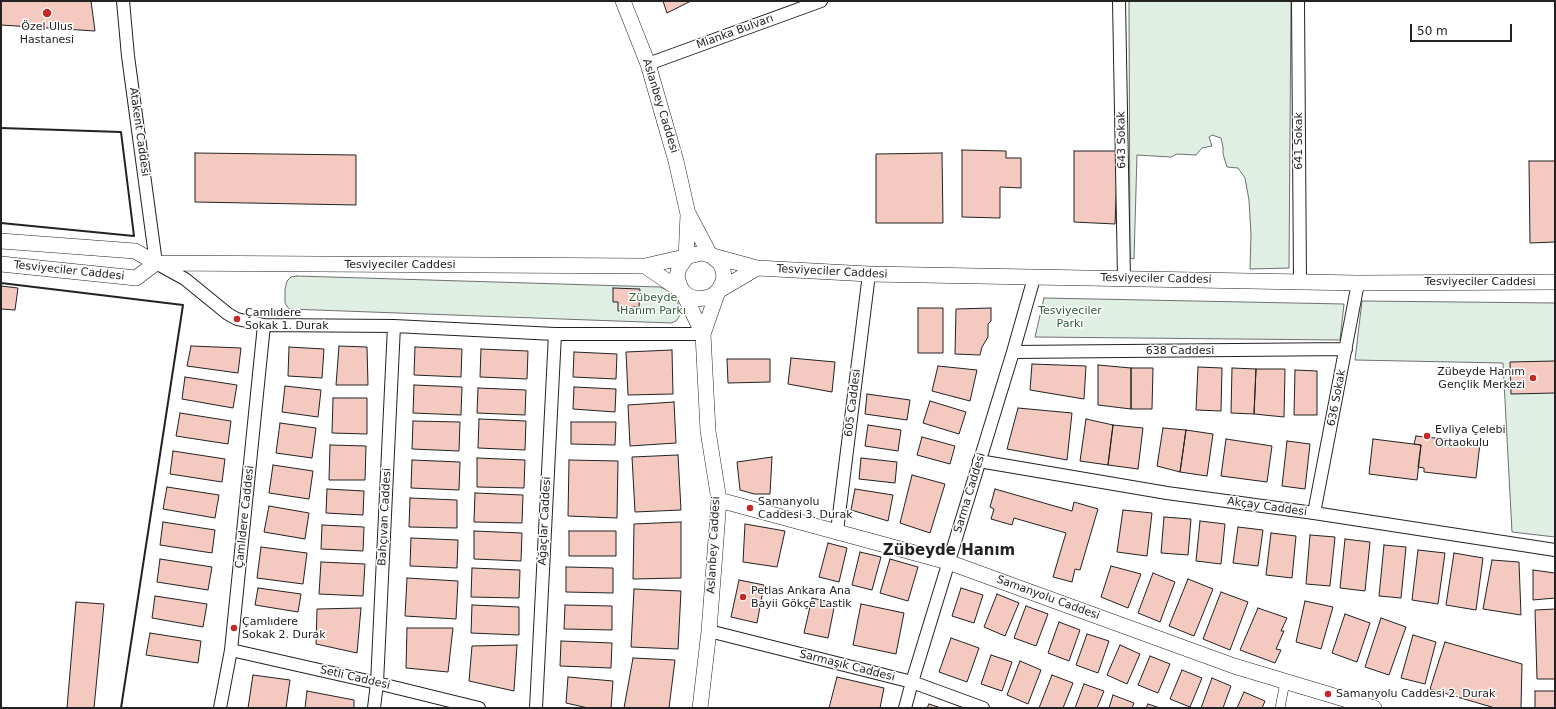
<!DOCTYPE html>
<meta charset="utf-8">
<style>
body{margin:0}
#map{position:relative;width:1556px;height:709px;overflow:hidden;background:#fff;font-family:"DejaVu Sans",sans-serif}
canvas{display:block}
.frame{position:absolute;inset:0;border:2px solid #222;pointer-events:none}
.scale{position:absolute;left:1410px;top:24px;width:102px;height:18px;box-sizing:border-box;border:2px solid #222;border-top:0;padding-left:5px;font-size:12px;line-height:14px;white-space:nowrap;color:#222;-webkit-text-stroke:3px #fff;paint-order:stroke}
</style>
<div id="map">
<canvas width="1556" height="709"></canvas>
<div class="frame"></div>
<div class="scale">50 m</div>
</div>
<script>
const g = document.querySelector('canvas').getContext('2d');
g.lineJoin = 'round';
function paint(path, color) { g.fillStyle = color; g.fill(path, 'evenodd'); }
const poly = rows => new Path2D(rows.map(r => 'M' + r).join(''));
function strokePath(path, color, width, dash) { g.strokeStyle = color; g.lineWidth = width; g.lineCap = dash ? 'butt' : 'round'; g.setLineDash(dash || []); g.stroke(path); }
function label(font, color, halo, rows, align = 'center') {
  g.font = font + ' "DejaVu Sans",sans-serif'; g.lineWidth = 3; g.setLineDash([]); g.textBaseline = 'middle'; g.strokeStyle = halo; g.fillStyle = color; for (const [text, x, y, turn = 0] of rows) {
    g.save(); g.translate(x, y); g.rotate((+turn || 0) * Math.PI / 180); g.textAlign = isNaN(turn) ? turn : align; if (halo) g.strokeText(text, 0, 0); g.fillText(text, 0, 0); g.restore();
  }
}
const green = poly([
 [1129,1,1291,1,1289,268,1250,269,1251,235,1249,200,1245,178,1238,168,1227,167,1223,154,1223,147,1221,138,1212,135,1209,137,1212,146,1202,148,1196,155,1177,154,1171,157,1137,155,1134,259,1130,258,1129,1],
 [297,276,660,287,667,290,675,298,678,303,680,311,679,317,676,321,671,323,289,309,285,303,285,289,287,281,291,277,297,276],
 [1044,298,1344,304,1340,340,1035,337,1044,298],
 [1362,301,1555,303,1555,537,1512,532,1503,363,1355,360,1362,301]
]);
paint(green, '#e0efe3');
strokePath(green, '#6f6f6f', 1);
const building = poly([
 [1,1,91,1,95,31,1,25,1,1],
 [663,1,691,1,667,13,663,1],
 [962,150,1006,151,1006,158,1021,158,1021,188,1000,187,1000,218,962,217,962,150],
 [1074,151,1118,151,1115,224,1074,222,1074,151],
 [195,153,356,155,356,205,195,202,195,153],
 [942,153,943,223,876,223,876,154,942,153],
 [1529,161,1555,161,1555,242,1530,243,1529,161],
 [1,286,18,288,15,310,1,309,1,286],
 [613,288,640,289,639,307,631,307,631,311,618,311,618,302,613,302,613,288],
 [918,308,943,308,943,353,918,353,918,308],
 [991,308,991,321,988,324,988,337,982,347,980,355,955,354,956,309,991,308],
 [191,346,241,348,238,373,187,366,191,346],
 [339,346,367,347,368,385,336,385,339,346],
 [289,347,324,349,322,378,288,376,289,347],
 [415,347,462,349,461,377,414,375,415,347],
 [481,349,528,351,527,379,480,377,481,349],
 [672,350,673,394,628,395,626,352,672,350],
 [574,352,617,354,616,379,573,377,574,352],
 [791,358,835,362,832,392,788,384,791,358],
 [727,359,770,359,770,382,728,383,727,359],
 [1555,361,1555,393,1511,394,1510,362,1555,361],
 [1032,364,1086,366,1084,399,1030,390,1032,364],
 [1098,365,1131,368,1131,409,1098,405,1098,365],
 [938,366,977,370,970,401,932,391,938,366],
 [1198,367,1222,368,1221,411,1196,410,1198,367],
 [1131,368,1153,368,1152,409,1131,409,1131,368],
 [1232,368,1256,369,1254,414,1231,413,1232,368],
 [1256,369,1285,369,1284,417,1254,414,1256,369],
 [1295,370,1317,371,1317,415,1294,415,1295,370],
 [185,377,237,385,233,408,182,399,185,377],
 [414,385,462,387,461,415,413,413,414,385],
 [285,386,321,390,318,417,282,412,285,386],
 [574,387,616,389,615,412,573,409,574,387],
 [478,388,526,390,525,415,477,413,478,388],
 [867,394,910,400,907,420,865,414,867,394],
 [333,398,367,398,367,434,332,433,333,398],
 [930,401,966,412,959,434,923,423,930,401],
 [674,402,676,443,630,446,628,405,674,402],
 [1018,408,1072,413,1067,460,1007,449,1018,408],
 [180,413,231,421,228,444,176,436,180,413],
 [479,419,526,421,525,450,478,448,479,419],
 [1086,419,1113,425,1108,465,1080,461,1086,419],
 [413,421,460,422,459,451,412,449,413,421],
 [571,422,616,422,615,445,571,444,571,422],
 [280,423,316,428,312,458,276,453,280,423],
 [868,425,901,430,898,451,865,446,868,425],
 [1113,425,1143,428,1138,469,1108,465,1113,425],
 [1163,428,1186,430,1180,472,1157,466,1163,428],
 [1186,430,1213,434,1207,476,1180,472,1186,430],
 [1416,436,1480,443,1476,478,1424,472,1424,468,1418,467,1421,445,1414,444,1416,436],
 [922,437,955,446,950,464,917,455,922,437],
 [1226,439,1272,446,1267,482,1221,476,1226,439],
 [1373,439,1421,445,1417,480,1369,474,1373,439],
 [1287,441,1310,444,1305,489,1282,486,1287,441],
 [330,445,366,446,365,480,329,480,330,445],
 [173,451,225,459,222,482,170,474,173,451],
 [678,455,681,510,635,512,632,457,678,455],
 [772,457,770,494,754,494,740,490,737,462,772,457],
 [477,458,525,460,524,488,477,487,477,458],
 [861,458,897,462,895,483,859,479,861,458],
 [412,460,460,462,459,490,411,488,412,460],
 [569,460,618,461,617,518,568,516,569,460],
 [273,465,313,471,309,499,269,493,273,465],
 [912,475,945,484,930,533,900,523,912,475],
 [167,487,219,495,215,518,163,509,167,487],
 [327,489,364,491,363,515,326,513,327,489],
 [855,489,893,495,888,521,851,510,855,489],
 [995,489,1072,511,1074,502,1098,509,1080,570,1075,569,1072,582,1053,577,1066,533,1014,518,1012,525,991,519,994,509,990,507,995,489],
 [475,493,523,495,522,523,474,522,475,493],
 [410,498,457,500,457,528,409,527,410,498],
 [269,506,309,513,305,539,264,532,269,506],
 [1123,510,1152,513,1147,556,1117,552,1123,510],
 [1164,517,1191,519,1188,555,1161,553,1164,517],
 [1200,521,1225,524,1221,564,1196,561,1200,521],
 [163,522,215,530,212,553,160,545,163,522],
 [681,522,681,578,633,579,634,524,681,522],
 [745,524,785,531,777,567,743,562,745,524],
 [322,525,364,527,363,551,321,549,322,525],
 [1238,527,1263,530,1258,566,1233,563,1238,527],
 [474,531,522,533,521,561,474,559,474,531],
 [569,531,616,531,616,556,569,556,569,531],
 [1271,533,1296,536,1292,578,1266,575,1271,533],
 [1310,535,1335,537,1330,586,1306,584,1310,535],
 [411,538,458,540,457,568,410,566,411,538],
 [1345,539,1370,542,1365,591,1340,588,1345,539],
 [828,543,847,548,839,582,819,577,828,543],
 [1384,545,1406,547,1401,598,1379,596,1384,545],
 [261,547,307,553,303,584,257,578,261,547],
 [1418,550,1445,553,1438,604,1412,600,1418,550],
 [860,552,881,557,872,590,852,585,860,552],
 [1454,553,1483,558,1476,610,1446,605,1454,553],
 [160,559,212,567,208,590,157,582,160,559],
 [890,559,918,567,908,601,880,593,890,559],
 [1492,560,1519,562,1521,615,1483,609,1492,560],
 [321,562,365,564,363,596,319,594,321,562],
 [1111,566,1141,574,1128,608,1101,597,1111,566],
 [566,567,613,568,613,593,566,592,566,567],
 [472,568,520,570,519,598,471,597,472,568],
 [1533,570,1555,573,1555,598,1533,600,1533,570],
 [1153,573,1175,582,1160,622,1138,613,1153,573],
 [407,578,458,581,456,619,405,616,407,578],
 [1188,579,1213,589,1194,636,1169,626,1188,579],
 [739,580,764,585,757,623,731,617,739,580],
 [258,588,301,594,298,612,255,605,258,588],
 [961,588,983,595,974,623,952,616,961,588],
 [634,589,681,591,678,649,631,647,634,589],
 [1221,592,1248,602,1230,650,1203,639,1221,592],
 [997,594,1019,603,1005,636,984,627,997,594],
 [155,596,207,604,203,627,152,618,155,596],
 [812,598,835,603,828,638,804,633,812,598],
 [1305,601,1333,607,1321,649,1296,642,1305,601],
 [76,602,104,604,94,708,67,708,76,602],
 [861,604,904,613,896,654,853,645,861,604],
 [472,605,519,607,519,635,471,633,472,605],
 [565,605,612,606,612,630,564,629,565,605],
 [1026,606,1048,614,1036,646,1014,638,1026,606],
 [361,608,357,653,316,644,317,609,361,608],
 [1258,608,1287,618,1281,631,1284,631,1276,649,1281,650,1275,663,1240,650,1258,608],
 [1555,609,1555,679,1537,679,1535,610,1555,609],
 [1345,614,1370,623,1357,662,1332,653,1345,614],
 [1381,618,1406,627,1389,675,1365,667,1381,618],
 [1059,622,1080,630,1069,661,1048,653,1059,622],
 [407,628,453,628,448,672,406,668,407,628],
 [150,633,201,641,198,663,146,655,150,633],
 [1087,634,1109,641,1098,673,1076,665,1087,634],
 [1413,635,1436,642,1425,684,1401,678,1413,635],
 [951,638,979,648,967,682,939,672,951,638],
 [561,641,612,643,611,668,560,666,561,641],
 [1445,642,1522,664,1521,708,1495,708,1430,689,1445,642],
 [517,645,514,691,469,681,472,646,517,645],
 [1120,645,1140,654,1127,684,1107,675,1120,645],
 [991,655,1012,662,1002,691,981,684,991,655],
 [1150,656,1170,664,1158,693,1138,685,1150,656],
 [633,658,675,660,669,708,624,708,633,658],
 [1020,661,1041,670,1028,704,1007,695,1020,661],
 [1182,670,1202,678,1190,707,1170,699,1182,670],
 [253,675,290,680,286,708,248,708,253,675],
 [1052,675,1073,683,1063,708,1039,708,1052,675],
 [568,677,613,681,611,708,588,708,566,703,568,677],
 [837,677,884,688,880,708,829,708,837,677],
 [1212,678,1231,686,1223,708,1201,708,1212,678],
 [1084,684,1104,691,1097,708,1075,708,1084,684],
 [307,691,354,700,354,708,305,708,307,691],
 [1535,691,1555,691,1555,708,1535,708,1535,691],
 [1244,692,1265,701,1262,708,1237,708,1244,692],
 [1113,695,1134,703,1132,708,1109,708,1113,695],
 [929,704,941,708,927,708,929,704],
 [1148,704,1160,708,1146,708,1148,704]
]);
paint(building, '#f3c9c0');
strokePath(building, '#222', 1);
const pedestrian = poly([
 [1280,708,1285,682]
]);
const minor = poly([
 [123,1,128,56,156,263,185,279,228,314,237,319,264,325,394,326,555,334,703,334],
 [1119,1,1124,278],
 [1298,1,1300,282],
 [648,64,821,1],
 [1013,352,1346,349],
 [979,461,1167,493,1314,513,1555,550],
 [1314,513,1358,283],
 [837,531,869,274],
 [709,631,912,682,983,708],
 [231,650,377,683,479,708],
 [220,708,231,650,264,325],
 [374,708,377,683,394,326],
 [536,708,555,334],
 [905,708,912,682,1013,352,1034,278]
]);
const tertiary = poly([
 [623,1,648,64,676,161,688,214,686,258,679,268,677,276,679,284,703,334,708,431,719,500,709,631,700,708],
 [689,215,710,255,720,263,723,270,724,277,722,284,718,291,703,334],
 [1,241,135,251,156,263,645,266,702,253,757,268,869,274,1358,283,1555,282],
 [1,264,136,278,156,263],
 [645,266,689,296,696,299,705,298,712,296,718,291,757,268],
 [719,500,948,562,1234,666,1374,708]
]);
strokePath(pedestrian, '#222', 10);
strokePath(minor, '#222', 14);
strokePath(tertiary, '#222', 16);
strokePath(pedestrian, '#fff', 9);
strokePath(minor, '#fff', 12);
strokePath(tertiary, '#fff', 15);
strokePath(poly([
 [1,128,121,132,134,236,1,223],
 [1,283,183,305,121,708]
]), '#222', 2);
for (const [x, y, r, color] of [
 [47,13,5,"#c62828"],
 [237,319,4,"#c62828"],
 [1533,378,4,"#c62828"],
 [1427,436,4,"#c62828"],
 [750,508,4,"#c62828"],
 [743,597,4,"#c62828"],
 [234,628,4,"#c62828"],
 [1328,694,4,"#c62828"]
]) { const dot = new Path2D(); dot.arc(x, y, r, 0, 2 * Math.PI); g.fillStyle = color; g.fill(dot); strokePath(dot, '#fff', 1.5); }
label('11px', '#222', '#fff', [
 ["Özel Ulus",47,27,"center"],
 ["Hastanesi",47,40,"center"],
 ["Çamlıdere",245,313],
 ["Sokak 1. Durak",245,326],
 ["Zübeyde Hanım",1525,372,"right"],
 ["Gençlik Merkezi",1525,385,"right"],
 ["Evliya Çelebi",1435,430],
 ["Ortaokulu",1435,443],
 ["Samanyolu",758,502],
 ["Caddesi 3. Durak",758,515],
 ["Petlas Ankara Ana",751,591],
 ["Bayii Gökçe Lastik",751,604],
 ["Çamlıdere",242,622],
 ["Sokak 2. Durak",242,635],
 ["Samanyolu Caddesi 2. Durak",1336,694]
], 'left');
label('11px', '#222', '#fff', [
 ["Mianka Bulvarı",735,32,-20],
 ["Aslanbey Caddesi",660,106,73],
 ["Atakent Caddesi",139,132,82],
 ["643 Sokak",1122,140,-91],
 ["641 Sokak",1299,141,-90],
 ["Tesviyeciler Caddesi",400,265],
 ["Tesviyeciler Caddesi",69,271,6],
 ["Tesviyeciler Caddesi",832,272,3],
 ["Tesviyeciler Caddesi",1156,279,1],
 ["Tesviyeciler Caddesi",1480,282],
 ["638 Caddesi",1180,351],
 ["636 Sokak",1337,398,-79],
 ["605 Caddesi",853,403,-83],
 ["Sarma Caddesi",970,493,-73],
 ["Akçay Caddesi",1267,507,8],
 ["Çamlıdere Caddesi",245,517,-84],
 ["Bahçıvan Caddesi",385,517,-87],
 ["Ağaçlar Caddesi",545,521,-87],
 ["Aslanbey Caddesi",714,545,-87],
 ["Samanyolu Caddesi",1048,598,20],
 ["Sarmaşık Caddesi",847,666,14],
 ["Setli Caddesi",355,678,13]
]);
label('11px', '#2f5e38', '#fff', [
 ["Zübeyde",653,298],
 ["Hanım Parkı",653,311],
 ["Tesviyeciler",1070,311],
 ["Parkı",1070,324]
]);
label('bold 15px', '#222', '#fff', [
 ["Zübeyde Hanım",949,551]
]);
</script>
